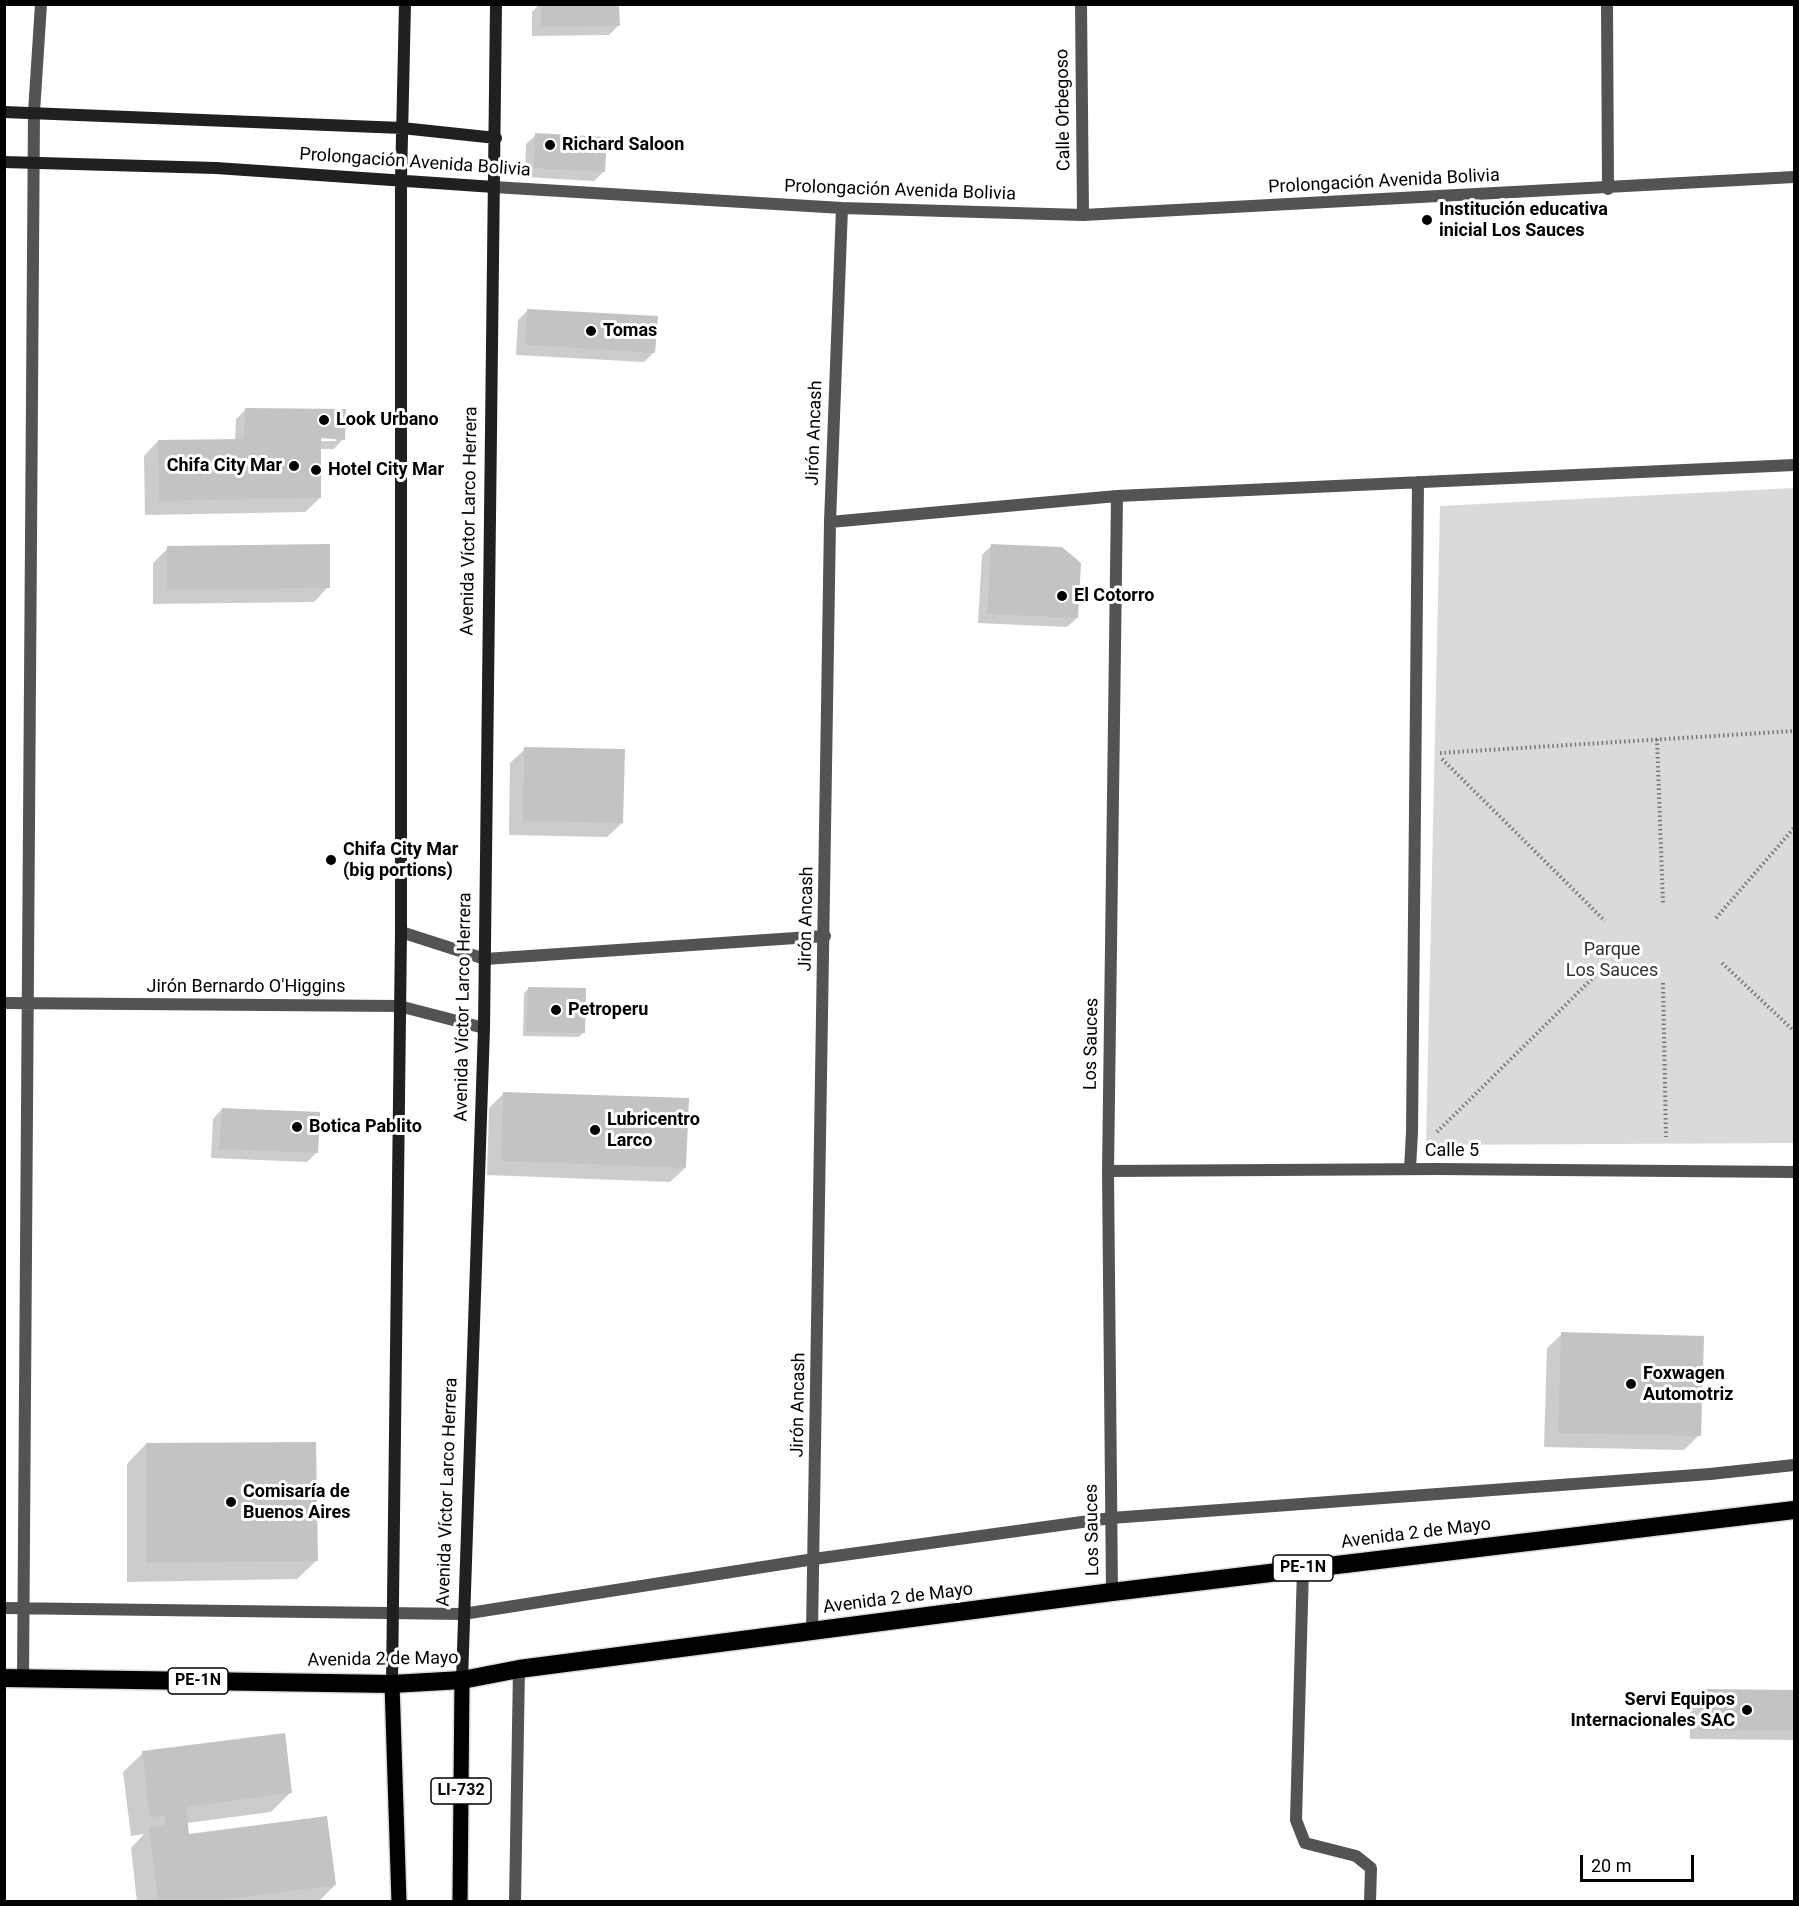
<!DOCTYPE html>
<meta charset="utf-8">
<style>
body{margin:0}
#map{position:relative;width:1799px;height:1906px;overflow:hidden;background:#fff;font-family:Roboto,sans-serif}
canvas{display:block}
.frame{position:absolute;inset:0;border:6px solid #000;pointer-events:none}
.scale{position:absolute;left:1580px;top:1855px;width:114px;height:27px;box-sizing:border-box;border:3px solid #000;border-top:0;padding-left:8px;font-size:18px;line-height:21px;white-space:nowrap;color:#000;-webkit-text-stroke:4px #fff;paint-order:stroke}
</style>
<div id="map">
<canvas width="1799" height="1906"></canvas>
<div class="frame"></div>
<div class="scale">20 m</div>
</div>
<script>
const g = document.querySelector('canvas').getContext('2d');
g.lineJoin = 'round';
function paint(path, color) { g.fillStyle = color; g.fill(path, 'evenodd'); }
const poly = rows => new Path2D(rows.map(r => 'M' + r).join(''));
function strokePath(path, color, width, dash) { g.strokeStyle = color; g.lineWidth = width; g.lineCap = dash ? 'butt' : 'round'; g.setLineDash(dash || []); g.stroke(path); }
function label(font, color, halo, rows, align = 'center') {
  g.font = font + ' Roboto,sans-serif'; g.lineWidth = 6; g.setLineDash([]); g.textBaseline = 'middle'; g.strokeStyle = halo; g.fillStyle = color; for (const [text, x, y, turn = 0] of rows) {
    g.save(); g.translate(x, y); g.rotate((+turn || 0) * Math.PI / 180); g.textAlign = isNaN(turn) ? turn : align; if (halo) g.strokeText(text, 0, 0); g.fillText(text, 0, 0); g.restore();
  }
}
paint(poly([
 [1794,488,1794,1143,1426,1145,1440,506]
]), '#dadada');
paint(poly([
 [540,4,618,4,618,26,609,35,532,36,532,12],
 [536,135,604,171,594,181,525,177,526,144],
 [528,310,654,352,644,362,516,355,518,320],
 [245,410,343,439,334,449,319,449,320,498,305,512,145,515,144,456,158,441,235,440,236,419],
 [319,438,336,438,336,441,319,441],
 [991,546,1077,618,1067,627,978,623,982,555],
 [168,548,328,587,314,602,153,604,153,563],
 [525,749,622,823,607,837,509,835,510,763],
 [529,988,583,1033,579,1037,523,1036,524,993],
 [504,1093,685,1168,670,1182,487,1175,489,1108],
 [222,1109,317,1152,307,1162,211,1158,213,1119],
 [1562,1334,1699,1435,1684,1450,1544,1447,1547,1348],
 [146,1444,317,1560,297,1579,127,1582,127,1464],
 [1700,1690,1794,1692,1794,1740,1690,1739,1690,1700],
 [143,1753,290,1793,271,1812,187,1823,188,1835,335,1885,318,1902,137,1902,131,1848,144,1834,131,1836,123,1772]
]), '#0003');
paint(poly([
 [541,4,619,4,620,26,541,27],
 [535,133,607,137,605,172,534,168],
 [527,309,658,316,655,353,525,345],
 [245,408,346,409,345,440,321,438,321,498,159,501,158,440,244,439],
 [330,544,330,588,167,590,167,546],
 [991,544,1062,547,1081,563,1078,618,987,614],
 [524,747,625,749,623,823,523,821],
 [528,987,586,988,585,1033,526,1032],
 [503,1092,689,1098,686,1168,501,1161],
 [222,1108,320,1112,318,1153,219,1149],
 [1561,1332,1704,1336,1701,1436,1558,1433],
 [316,1442,318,1561,146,1563,146,1443],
 [1699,1689,1794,1690,1794,1731,1699,1730],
 [285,1733,292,1793,186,1807,189,1834,327,1816,336,1885,207,1902,158,1902,149,1827,165,1825,164,1816,150,1817,142,1751]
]), '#c3c3c3');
const primary = poly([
 [392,1684,399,1902],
 [460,1902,462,1680]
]);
const highway = poly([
 [4,1678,392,1684,462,1680,519,1669,1112,1592,1794,1510]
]);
strokePath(primary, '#dbdbdb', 18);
strokePath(highway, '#dbdbdb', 21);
strokePath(poly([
 [1657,739,1663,903],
 [1440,753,1794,731],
 [1442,759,1605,921],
 [1716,918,1794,828],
 [1722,963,1794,1031],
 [1663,983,1666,1137],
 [1437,1132,1605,966]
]), '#757575', 4, [1.5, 3]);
strokePath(poly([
 [1111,1518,1710,1474]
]), '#535353', 12);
strokePath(poly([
 [1081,4,1083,215],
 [1607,4,1608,189],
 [494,187,842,208,1083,215,1794,177],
 [830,522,1117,496,1794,465],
 [401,932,485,959,825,936],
 [4,1003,399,1006,484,1028],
 [1410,1169,1412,1132,1418,482],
 [1108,1171,1438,1169,1794,1172],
 [1710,1474,1794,1465],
 [1303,1568,1296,1820,1305,1843,1356,1856,1371,1868,1370,1902],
 [1112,1592,1108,1171,1117,496],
 [4,1608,463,1614,814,1559,1111,1518],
 [812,1631,830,522,842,208],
 [23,1678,34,112,41,4],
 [515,1902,519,1669]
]), '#535353', 12);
strokePath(poly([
 [4,112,402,128,496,138],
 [4,162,216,168,494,187],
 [462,1680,484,1028,496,4],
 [392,1684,401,932,401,180,405,4]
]), '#202020', 12);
strokePath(primary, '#000', 15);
strokePath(highway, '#000', 18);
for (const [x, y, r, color] of [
 [550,145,6,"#000"],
 [1427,220,6,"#000"],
 [591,331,6,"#000"],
 [324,420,6,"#000"],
 [294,466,6,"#000"],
 [316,470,6,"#000"],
 [1062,596,6,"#000"],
 [331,860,6,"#000"],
 [556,1010,6,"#000"],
 [297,1127,6,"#000"],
 [595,1130,6,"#000"],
 [1631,1384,6,"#000"],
 [231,1502,6,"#000"],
 [1747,1710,6,"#000"]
]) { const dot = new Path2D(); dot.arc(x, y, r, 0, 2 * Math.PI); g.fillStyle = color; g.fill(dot); strokePath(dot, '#fff', 2); }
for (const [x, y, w] of [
 [1303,1568,60],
 [198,1681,60],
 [461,1791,60]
]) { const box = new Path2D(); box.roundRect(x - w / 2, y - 13, w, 26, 4.5); g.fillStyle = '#fff'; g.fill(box); strokePath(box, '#000', 1.5); }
label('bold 16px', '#000', null, [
 ["PE-1N",1303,1568],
 ["PE-1N",198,1681],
 ["LI-732",461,1791]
]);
label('18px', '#000', '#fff', [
 ["Calle Orbegoso",1064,110,-91],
 ["Prolongación Avenida Bolivia",415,163,4],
 ["Prolongación Avenida Bolivia",1384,182,-3],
 ["Prolongación Avenida Bolivia",900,191,2],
 ["Jirón Ancash",815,433,-88],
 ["Avenida Víctor Larco Herrera",470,521,-89],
 ["Jirón Ancash",807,919,-89],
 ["Jirón Bernardo O'Higgins",246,987],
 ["Avenida Víctor Larco Herrera",464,1007,-89],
 ["Los Sauces",1092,1044,-89],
 ["Calle 5",1452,1151],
 ["Jirón Ancash",799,1405,-89],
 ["Avenida Víctor Larco Herrera",448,1492,-88],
 ["Los Sauces",1093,1530,-91],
 ["Avenida 2 de Mayo",1416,1534,-7],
 ["Avenida 2 de Mayo",898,1599,-7],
 ["Avenida 2 de Mayo",383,1660,-1]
]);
label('bold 18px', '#000', '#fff', [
 ["Richard Saloon",562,145],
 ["Institución educativa",1439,210],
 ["inicial Los Sauces",1439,231],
 ["Tomas",603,331],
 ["Look Urbano",336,420],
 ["Chifa City Mar",282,466,"right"],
 ["Hotel City Mar",328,470],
 ["El Cotorro",1074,596],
 ["Chifa City Mar",343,850],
 ["(big portions)",343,871],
 ["Petroperu",568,1010],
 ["Lubricentro",607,1120],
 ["Larco",607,1141],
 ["Botica Pablito",309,1127],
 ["Foxwagen",1643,1374],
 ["Automotriz",1643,1395],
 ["Comisaría de",243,1492],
 ["Buenos Aires",243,1513],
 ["Servi Equipos",1735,1700,"right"],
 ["Internacionales SAC",1735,1721,"right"]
], 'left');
label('18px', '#313131', '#fff', [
 ["Parque",1612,950],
 ["Los Sauces",1612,971]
]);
</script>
